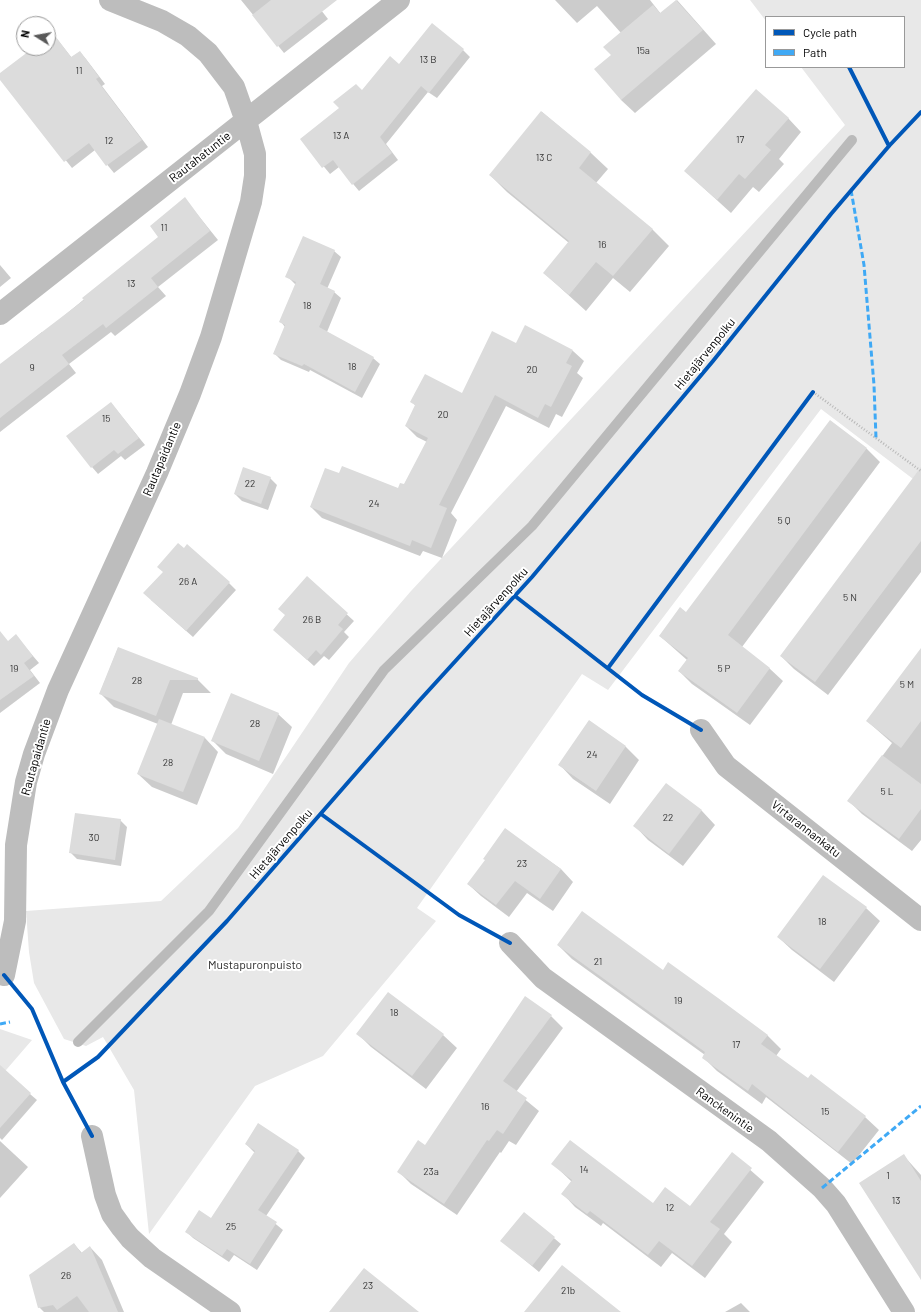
<!DOCTYPE html>
<meta charset="utf-8">
<style>
body{margin:0}
#map{position:relative;width:921px;height:1312px;overflow:hidden;background:#fff;font-family:Barlow,sans-serif}
canvas{display:block}
.legend{position:absolute;left:765px;top:16px;width:140px;height:52px;box-sizing:border-box;background:#fff;border:1px solid #999;margin:0;padding:5px 7px;list-style:none;font-size:12px;color:#000}
.legend li{display:flex;align-items:center;gap:8px;height:20px}
.legend b{width:20px;border:1px solid #999}
.north{position:absolute;left:16px;top:16px;width:40px;height:40px;box-sizing:border-box;background:#fff;border:1px solid #999;border-radius:50%;rotate:281deg;font-size:11px;font-weight:700;line-height:16px;text-align:center;color:#000}
.north::after{content:'';display:block;margin:auto;width:14px;height:18px;background:#595959;clip-path:polygon(50% 0,100% 100%,50% 72%,0 100%)}
</style>
<div id="map">
<canvas width="921" height="1312"></canvas>
<ul class="legend">
<li><b style="height:5px;background:#0057b8"></b>Cycle path</li>
<li><b style="height:5px;background:#3fa9f5"></b>Path</li>
</ul>
<div class="north">N</div>
</div>
<script>
const g = document.querySelector('canvas').getContext('2d');
g.lineJoin = 'round';
function paint(path, color) { g.fillStyle = color; g.fill(path, 'evenodd'); }
const poly = rows => new Path2D(rows.map(r => 'M' + r).join(''));
function strokePath(path, color, width, dash) { g.strokeStyle = color; g.lineWidth = width; g.lineCap = dash ? 'butt' : 'round'; g.setLineDash(dash || []); g.stroke(path); }
function label(font, color, halo, rows, align = 'center') {
  g.font = font + ' Barlow,sans-serif'; g.lineWidth = 4; g.setLineDash([]); g.textBaseline = 'middle'; g.strokeStyle = halo; g.fillStyle = color; for (const [text, x, y, turn = 0] of rows) {
    g.save(); g.translate(x, y); g.rotate((+turn || 0) * Math.PI / 180); g.textAlign = isNaN(turn) ? turn : align; if (halo) g.strokeText(text, 0, 0); g.fillText(text, 0, 0); g.restore();
  }
}
paint(poly([
 [750,0,921,0,921,485,821,409,608,690,582,674,417,908,436,921,323,1056,255,1086,149,1234,134,1090,103,1037,86,1046,64,1039,34,983,29,952,26,911,161,901,238,828,349,663,411,591,845,125,801,67,904,67,904,17,766,17,766,21],
 [0,1029,32,1040,0,1077]
]), '#e8e8e8');
paint(poly([
 [241,0,334,0,321,10,328,19,284,53],
 [555,0,650,0,661,14,677,0,716,44,635,113,621,100,612,56,621,33,597,6,577,23],
 [53,34,72,58,80,52,86,59,105,84,102,86,148,147,114,173,95,150,72,168,0,78,0,75,35,48,48,48,48,38],
 [463,50,470,57,437,98,428,92,386,144,398,160,359,191,339,167,330,174,301,139,362,91,399,65],
 [542,112,591,153,608,169,596,183,652,229,669,246,630,292,613,278,586,311,544,273,569,243,507,192,490,175],
 [788,118,801,132,779,159,784,164,759,192,753,187,731,213,685,171],
 [185,199,218,240,158,287,166,296,115,336,111,332,69,364,76,373,0,432,0,365,42,332,43,333,160,237],
 [334,251,341,257,327,289,334,292,341,298,327,332,373,358,380,364,362,398,310,370,309,372,281,360,274,353,285,327,281,322,296,285,287,276],
 [0,265,11,278,0,287],
 [516,344,573,351,584,361,577,373,583,378,562,417,556,414,549,428,506,406,451,513,457,520,442,558,423,551,420,556,322,518,311,507,340,474,398,489,404,485,427,442,417,437,406,426,416,406,412,402,462,394],
 [111,403,145,445,125,460,121,456,98,474,92,467],
 [830,422,867,449,880,462,742,647,769,668,783,681,750,725,692,684,679,671,687,660,660,636,687,613],
 [270,478,277,485,268,510,242,501,235,494],
 [921,492,921,572,828,695,794,669,781,656],
 [307,578,354,621,344,632,349,637,329,660,324,656,314,666,281,636,286,616],
 [229,583,236,590,193,637,151,600],
 [16,636,39,663,30,670,40,683,0,713,0,648],
 [118,648,197,679,211,693,183,693,171,725,205,738,218,752,197,805,152,787,138,774,158,724,114,707,100,693],
 [921,650,921,840,912,851,862,814,849,801,892,743,867,721],
 [278,714,292,727,273,774,226,754,213,741],
 [589,721,626,747,639,760,610,804,573,779,560,765],
 [666,784,702,811,715,825,683,866,648,840,635,826],
 [120,820,127,827,121,866,77,859,70,852],
 [505,830,561,869,573,882,553,911,527,893,509,917,481,896,468,884,486,861],
 [866,908,880,921,834,982,792,950,778,937],
 [558,945,663,971,767,1035,781,1049,776,1056,808,1079,811,1075,865,1117,879,1130,852,1164,766,1097,762,1104,717,1071,703,1057,705,1055,572,959],
 [551,1016,563,1028,516,1092,539,1111,516,1145,509,1141,501,1153,500,1152,457,1215,411,1184,398,1171,425,1146],
 [358,1034,443,1035,457,1048,426,1089,371,1047],
 [0,1080,30,1094,37,1100,2,1140,0,1138],
 [0,1141,28,1167,0,1198],
 [246,1144,298,1151,305,1158,266,1216,283,1230,257,1270,234,1255,229,1262,193,1238,186,1231,211,1219,255,1153],
 [732,1154,764,1182,724,1234,732,1242,705,1278,672,1253,661,1267,603,1223,601,1226,575,1207,563,1194,572,1182,553,1164,653,1204,690,1208],
 [904,1156,921,1175,921,1280],
 [524,1213,561,1244,539,1272,502,1241],
 [74,1244,82,1253,90,1247,102,1260,124,1312,44,1312,39,1307],
 [741,1303,750,1312,725,1312]
]), '#0003');
strokePath(poly([
 [78,1042,209,911,384,670,532,526,852,140]
]), '#bababa', 10);
paint(poly([
 [271,0,337,0,277,47,252,15],
 [676,0,703,30,621,100,594,69,611,55,603,47,653,5,660,13],
 [432,23,464,49,429,93,421,86,380,137,392,153,352,185,333,160,322,168,300,139,339,108,333,102,356,84,362,90,390,56,399,64],
 [53,33,71,57,80,51,99,77,96,79,142,140,106,166,89,143,64,162,0,80,0,73,33,48,48,48,48,37],
 [756,89,789,118,765,145,771,150,745,179,739,174,717,200,684,171],
 [541,111,591,152,579,168,653,229,613,276,596,262,569,295,543,273,569,241,489,175],
 [185,197,210,231,151,278,158,287,106,328,103,324,62,355,69,364,0,418,0,364,84,300,82,298,158,237,150,226],
 [303,236,335,250,320,284,335,291,319,327,374,357,355,392,304,364,302,366,273,354,285,325,279,322,296,282,285,277],
 [525,325,573,350,566,363,572,366,551,407,545,404,538,418,495,395,439,505,447,508,431,548,412,540,410,546,310,507,325,468,339,473,342,466,398,488,400,483,404,484,428,438,405,426,415,405,410,402,425,374,462,393,492,331,516,343],
 [111,402,139,438,118,454,114,450,91,468,66,436],
 [830,420,867,448,728,635,770,668,737,713,678,671,688,658,659,636,680,607,686,612],
 [243,467,271,477,261,504,234,494],
 [921,467,921,541,815,682,780,656],
 [178,543,184,548,187,544,230,582,186,631,143,593,163,572,157,567],
 [307,576,348,613,338,625,343,629,321,655,316,650,307,660,273,630,285,615,278,609],
 [0,631,8,641,16,634,33,656,24,663,34,676,0,700],
 [118,647,198,678,198,680,170,680,156,716,99,694],
 [921,648,921,721,901,748,866,721],
 [231,693,279,713,259,761,211,741],
 [159,719,205,737,183,792,137,774],
 [589,720,626,746,596,791,558,765],
 [882,755,921,784,921,809,899,839,847,801],
 [666,783,702,810,669,854,633,826],
 [75,813,121,819,115,860,69,853],
 [505,828,561,869,540,899,515,881,496,905,467,884,485,860,483,859],
 [823,875,867,907,820,969,777,937],
 [582,911,663,970,668,962,718,998,768,1035,761,1044,808,1078,811,1074,866,1116,838,1152,752,1084,748,1091,702,1058,705,1052,557,945],
 [388,992,444,1034,412,1076,356,1034],
 [525,996,552,1015,503,1081,527,1098,503,1134,497,1130,489,1141,487,1140,444,1204,397,1172,418,1140,425,1145],
 [0,1065,31,1093,0,1128],
 [258,1123,299,1150,258,1210,277,1222,250,1264,227,1249,222,1256,185,1232,199,1210,211,1218,255,1151,245,1144],
 [570,1140,653,1203,665,1187,690,1206,732,1152,752,1168,710,1222,720,1229,692,1266,659,1241,648,1255,590,1211,587,1214,561,1194,572,1180,551,1164],
 [904,1154,921,1181,921,1280,859,1183],
 [524,1212,555,1237,532,1266,500,1241],
 [74,1243,81,1253,90,1246,118,1312,89,1312,77,1296,57,1310,53,1305,38,1308,29,1275],
 [562,1265,621,1312,524,1312],
 [364,1268,419,1312,329,1312]
]), '#dcdcdc');
strokePath(poly([
 [813,392,921,471]
]), '#b8b8b8', 2.5, [1, 2]);
strokePath(poly([
 [0,314,399,0],
 [701,730,726,766,921,920],
 [510,943,543,978,769,1141,822,1188,836,1204,904,1312],
 [4,975,15,921,16,845,26,782,34,754,58,690,157,473,190,394,211,337,251,202,255,176,255,154,246,121,234,87,208,53,188,36,162,21,110,0],
 [92,1136,105,1195,112,1214,122,1228,130,1238,152,1258,230,1312]
]), '#bdbdbd', 22);
strokePath(poly([
 [851,190,864,265,874,385,876,438],
 [0,1024,10,1022],
 [822,1188,921,1106]
]), '#3fa9f5', 3, [6, 3]);
strokePath(poly([
 [849,67,889,146],
 [515,596,642,695,701,730],
 [608,668,813,392],
 [321,814,459,915,510,943],
 [4,975,32,1009,63,1082,92,1136],
 [63,1082,98,1057,227,921,419,701,532,577,713,361,831,214,889,146,921,112]
]), '#0057b8', 4);
label('10px', '#373737', null, [
 ["15a",643,51],
 ["13 B",428,60],
 ["11",79,71],
 ["13 A",341,136],
 ["17",740,140],
 ["12",109,141],
 ["13 C",544,158],
 ["11",164,228],
 ["16",602,245],
 ["13",131,284],
 ["18",307,306],
 ["18",352,367],
 ["9",32,368],
 ["20",532,370],
 ["20",443,415],
 ["15",106,419],
 ["22",250,484],
 ["24",374,504],
 ["5 Q",784,521],
 ["26 A",188,582],
 ["5 N",850,598],
 ["26 B",312,620],
 ["19",14,669],
 ["5 P",724,669],
 ["28",137,681],
 ["5 M",907,685],
 ["28",255,724],
 ["24",592,755],
 ["28",168,763],
 ["5 L",887,792],
 ["22",668,818],
 ["30",94,838],
 ["23",522,864],
 ["18",822,922],
 ["21",598,962],
 ["19",678,1001],
 ["18",394,1013],
 ["17",736,1045],
 ["16",485,1107],
 ["15",825,1112],
 ["14",584,1170],
 ["23a",431,1172],
 ["1",888,1176],
 ["13",896,1201],
 ["12",670,1208],
 ["25",231,1227],
 ["26",66,1276],
 ["23",368,1286],
 ["21b",568,1291]
]);
label('12px', '#000', '#fff', [
 ["Rautahatuntie",200,157,-38],
 ["Hietajärvenpolku",705,354,-51],
 ["Rautapaidantie",162,459,-67],
 ["Hietajärvenpolku",496,602,-48],
 ["Rautapaidantie",36,757,-74],
 ["Virtarannankatu",806,829,38],
 ["Hietajärvenpolku",281,844,-49],
 ["Ranckenintie",725,1110,36]
]);
label('12px', '#2d2d2d', '#fff', [
 ["Mustapuronpuisto",255,965]
]);
</script>
